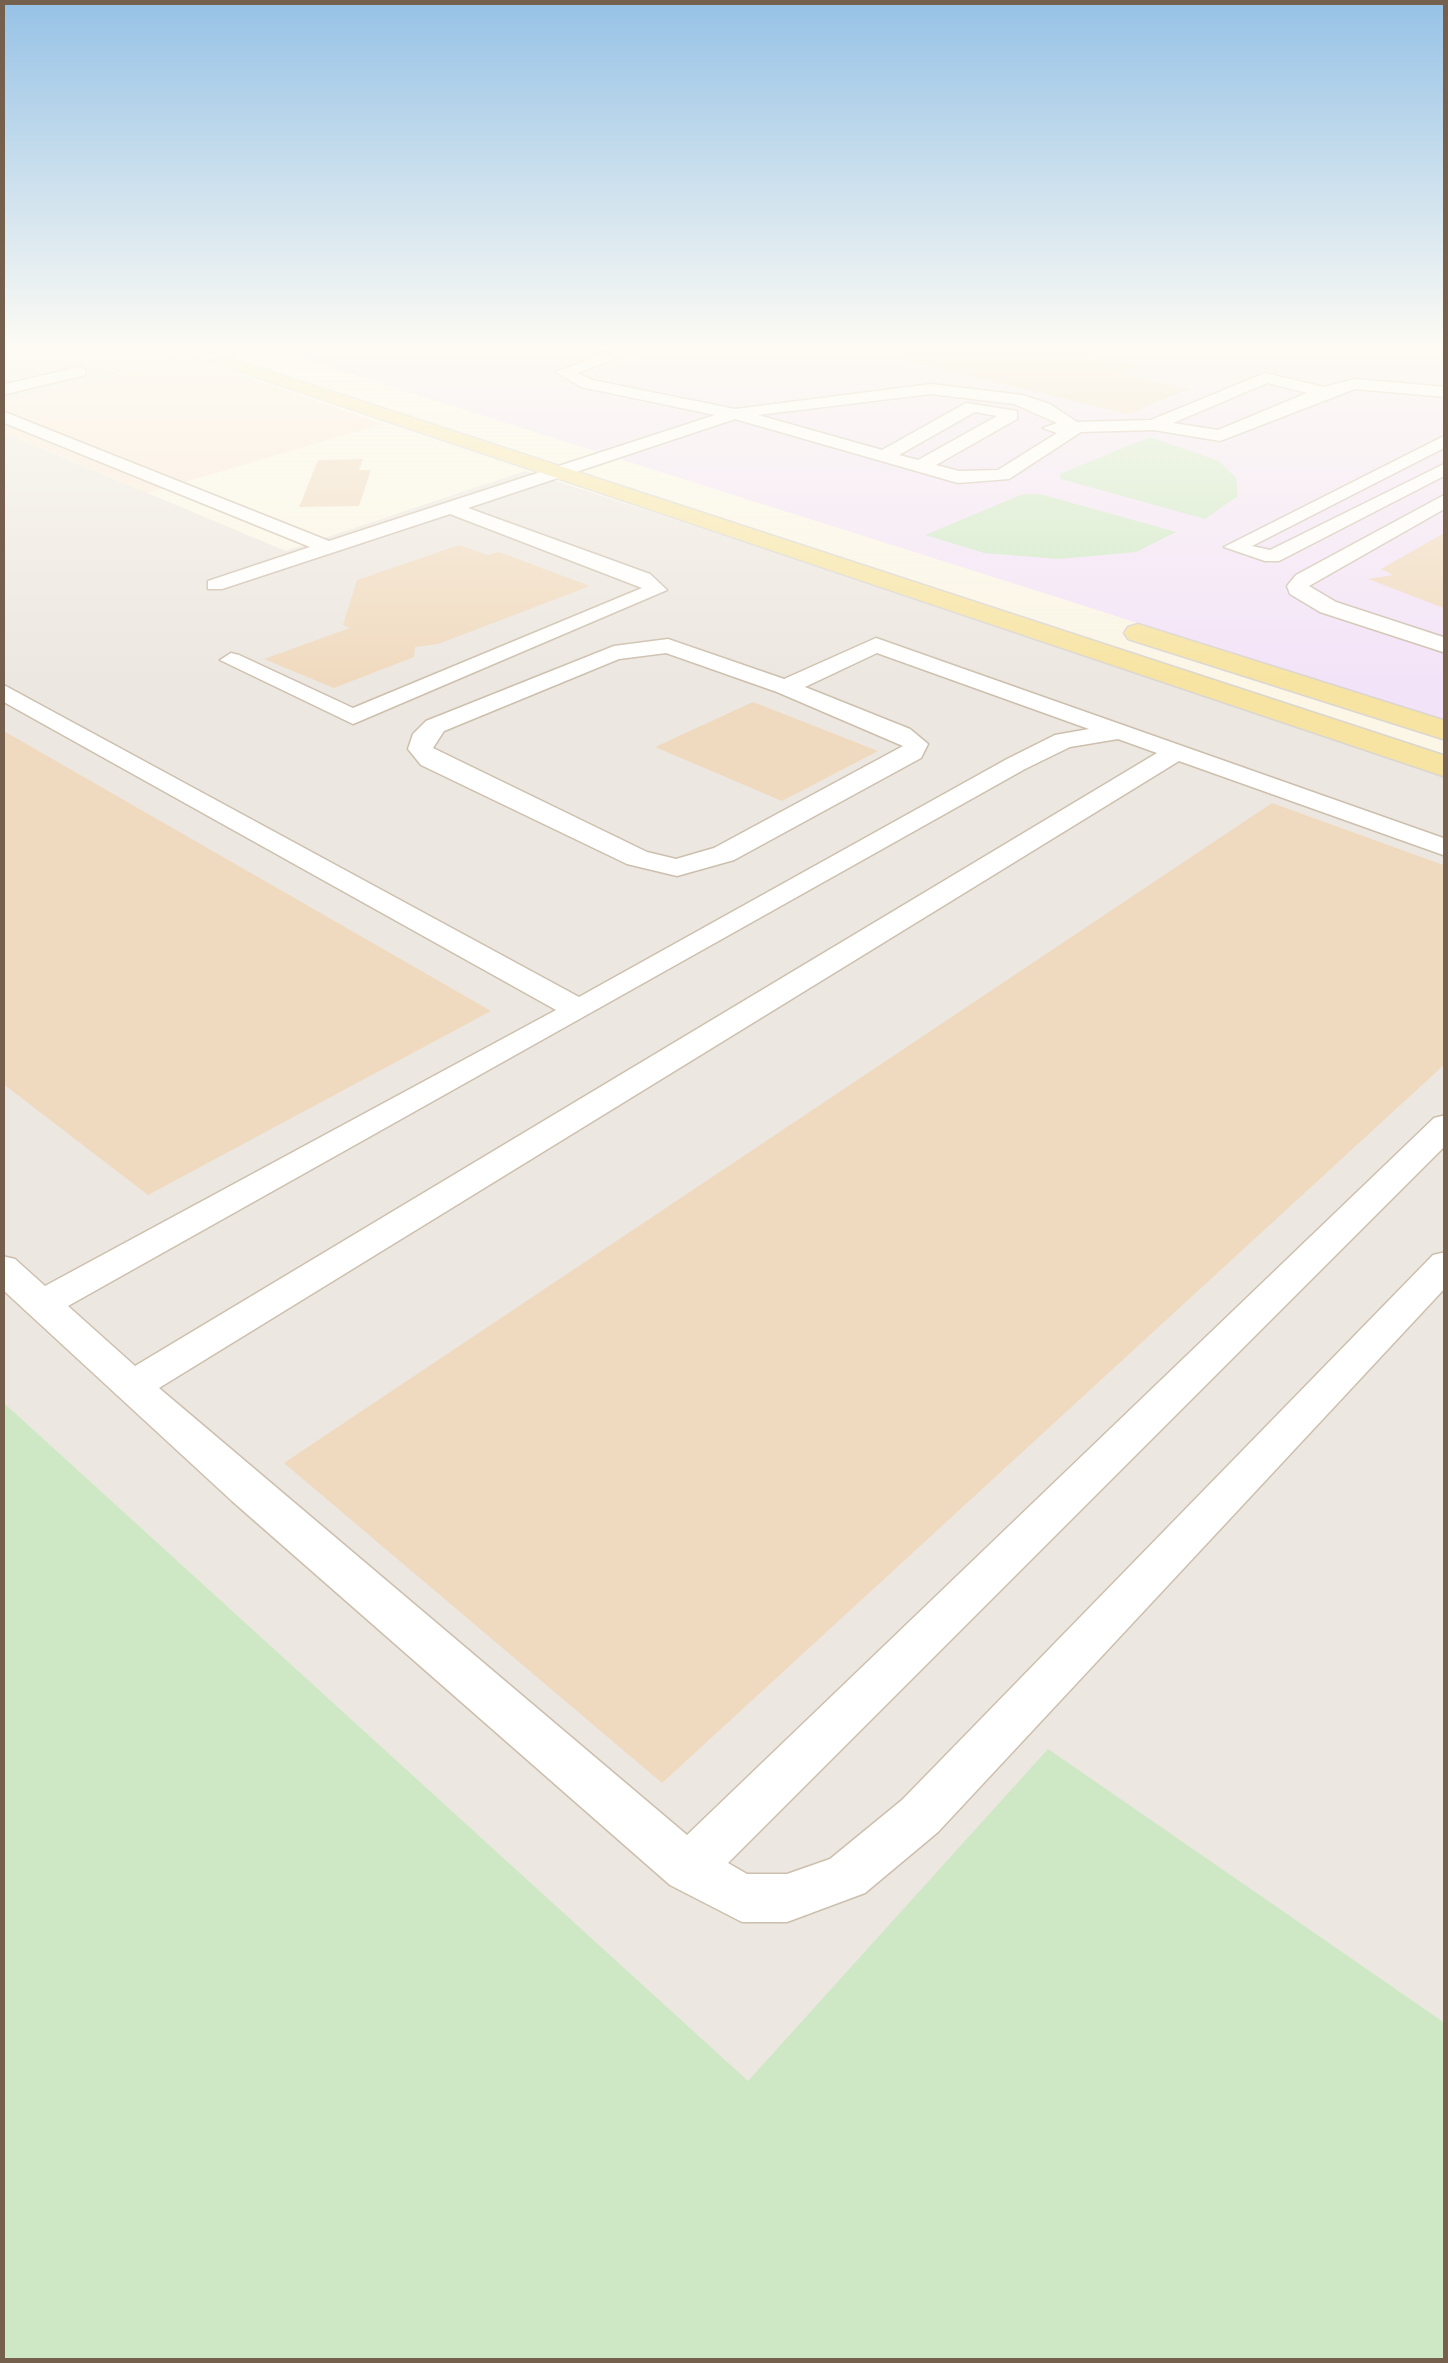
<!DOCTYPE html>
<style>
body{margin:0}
#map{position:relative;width:1448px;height:2363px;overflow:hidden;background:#fbf6e6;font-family:Commissioner,sans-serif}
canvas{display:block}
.frame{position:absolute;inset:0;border:5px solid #74604c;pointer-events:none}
</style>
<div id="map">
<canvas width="1448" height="2363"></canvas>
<div class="frame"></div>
</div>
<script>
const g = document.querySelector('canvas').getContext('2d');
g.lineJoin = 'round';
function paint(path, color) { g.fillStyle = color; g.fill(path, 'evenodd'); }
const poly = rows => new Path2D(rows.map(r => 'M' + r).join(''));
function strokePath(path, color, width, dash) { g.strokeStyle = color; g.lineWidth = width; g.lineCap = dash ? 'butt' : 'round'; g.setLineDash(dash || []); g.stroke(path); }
paint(poly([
 [188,356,382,424,148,493,3,432,2,402]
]), '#fbe9da');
paint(poly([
 [2,350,169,350,188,356,3,402],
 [2,432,286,551,525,471,1445,770,1445,2023,1048,1750,748,2082,3,1402]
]), '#ece7e0');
paint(poly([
 [275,350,1445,350,1445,722,1069,601]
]), '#f3e3f8');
paint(poly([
 [1150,437,1219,461,1236,478,1238,496,1205,519,1061,479,1060,474],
 [1023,494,1040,494,1176,532,1136,552,1059,559,984,553,925,535],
 [3,1402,748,2081,1048,1749,1445,2023,1445,2360,3,2360]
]), '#cee8c5');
paint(poly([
 [902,350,1064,350,1136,366,1116,374,1190,389,1128,414,901,359],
 [363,459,359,470,371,470,359,506,299,507,318,460],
 [1446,532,1446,609,1368,579,1393,575,1381,569],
 [459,545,488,555,499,552,590,586,438,644,415,647,414,657,334,688,264,659,350,628,343,625,357,580],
 [753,702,878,751,782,801,655,747],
 [2,730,491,1011,148,1195,2,1083],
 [1272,803,1446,866,1446,1063,662,1783,284,1463]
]), '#f0dabf');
const minor = poly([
 [614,350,636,350,578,373,592,380,735,409,931,384,1022,395,1050,404,1077,422,1151,420,1265,373,1324,387,1355,379,1446,387,1446,397,1355,389,1220,441,1154,430,1081,432,1009,479,958,483,735,419,468,508,650,574,667,590,353,724,220,660,231,653,239,655,353,708,642,588,450,514,222,589,208,589,208,581,310,547,2,422,2,411,329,541,715,415,581,387,556,372,614,350],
 [1267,383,1307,393,1218,430,1173,423,1267,383],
 [931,394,1014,404,1057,423,1043,428,1057,433,998,470,959,471,936,465,1017,419,1017,411,966,403,882,450,758,415,931,394],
 [975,412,997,416,918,460,899,455,975,412],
 [79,367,85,369,85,375,2,395,2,385,79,367],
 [1446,435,1446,447,1252,546,1270,550,1446,463,1446,475,1279,561,1265,561,1224,547,1446,435],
 [1446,494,1446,508,1309,586,1336,602,1446,638,1446,653,1320,612,1290,594,1287,586,1296,575,1446,494],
 [876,638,1446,839,1446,856,1179,761,159,1388,687,1835,1434,1118,1446,1115,1446,1145,728,1863,747,1874,787,1874,830,1859,902,1800,1433,1255,1446,1252,1446,1287,938,1832,865,1893,787,1922,742,1922,670,1885,232,1501,2,1289,2,1256,15,1259,45,1286,556,1010,2,701,2,684,579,997,1007,759,1055,735,1089,729,877,653,805,687,910,729,928,744,921,758,734,860,677,876,627,864,421,765,408,749,413,734,426,721,614,646,668,639,784,679,876,638],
 [666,653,777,692,903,746,714,848,676,859,647,852,433,748,444,731,619,659,666,653],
 [1118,739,1157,753,135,1366,68,1306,1025,769,1070,747,1118,739]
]);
const major = poly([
 [176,350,205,350,1446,756,1446,777,176,350],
 [1138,624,1446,721,1446,740,1128,639,1124,633,1128,627,1138,624]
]);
strokePath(minor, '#cdbfad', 3);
strokePath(major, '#dbd6d0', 3);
paint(minor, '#fff');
paint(major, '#f7e4a2');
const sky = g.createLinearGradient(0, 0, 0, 681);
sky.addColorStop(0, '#96c2e6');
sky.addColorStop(0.51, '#fdfbf4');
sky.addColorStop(1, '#fdfbf400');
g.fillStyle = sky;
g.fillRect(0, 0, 1448, 681);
</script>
